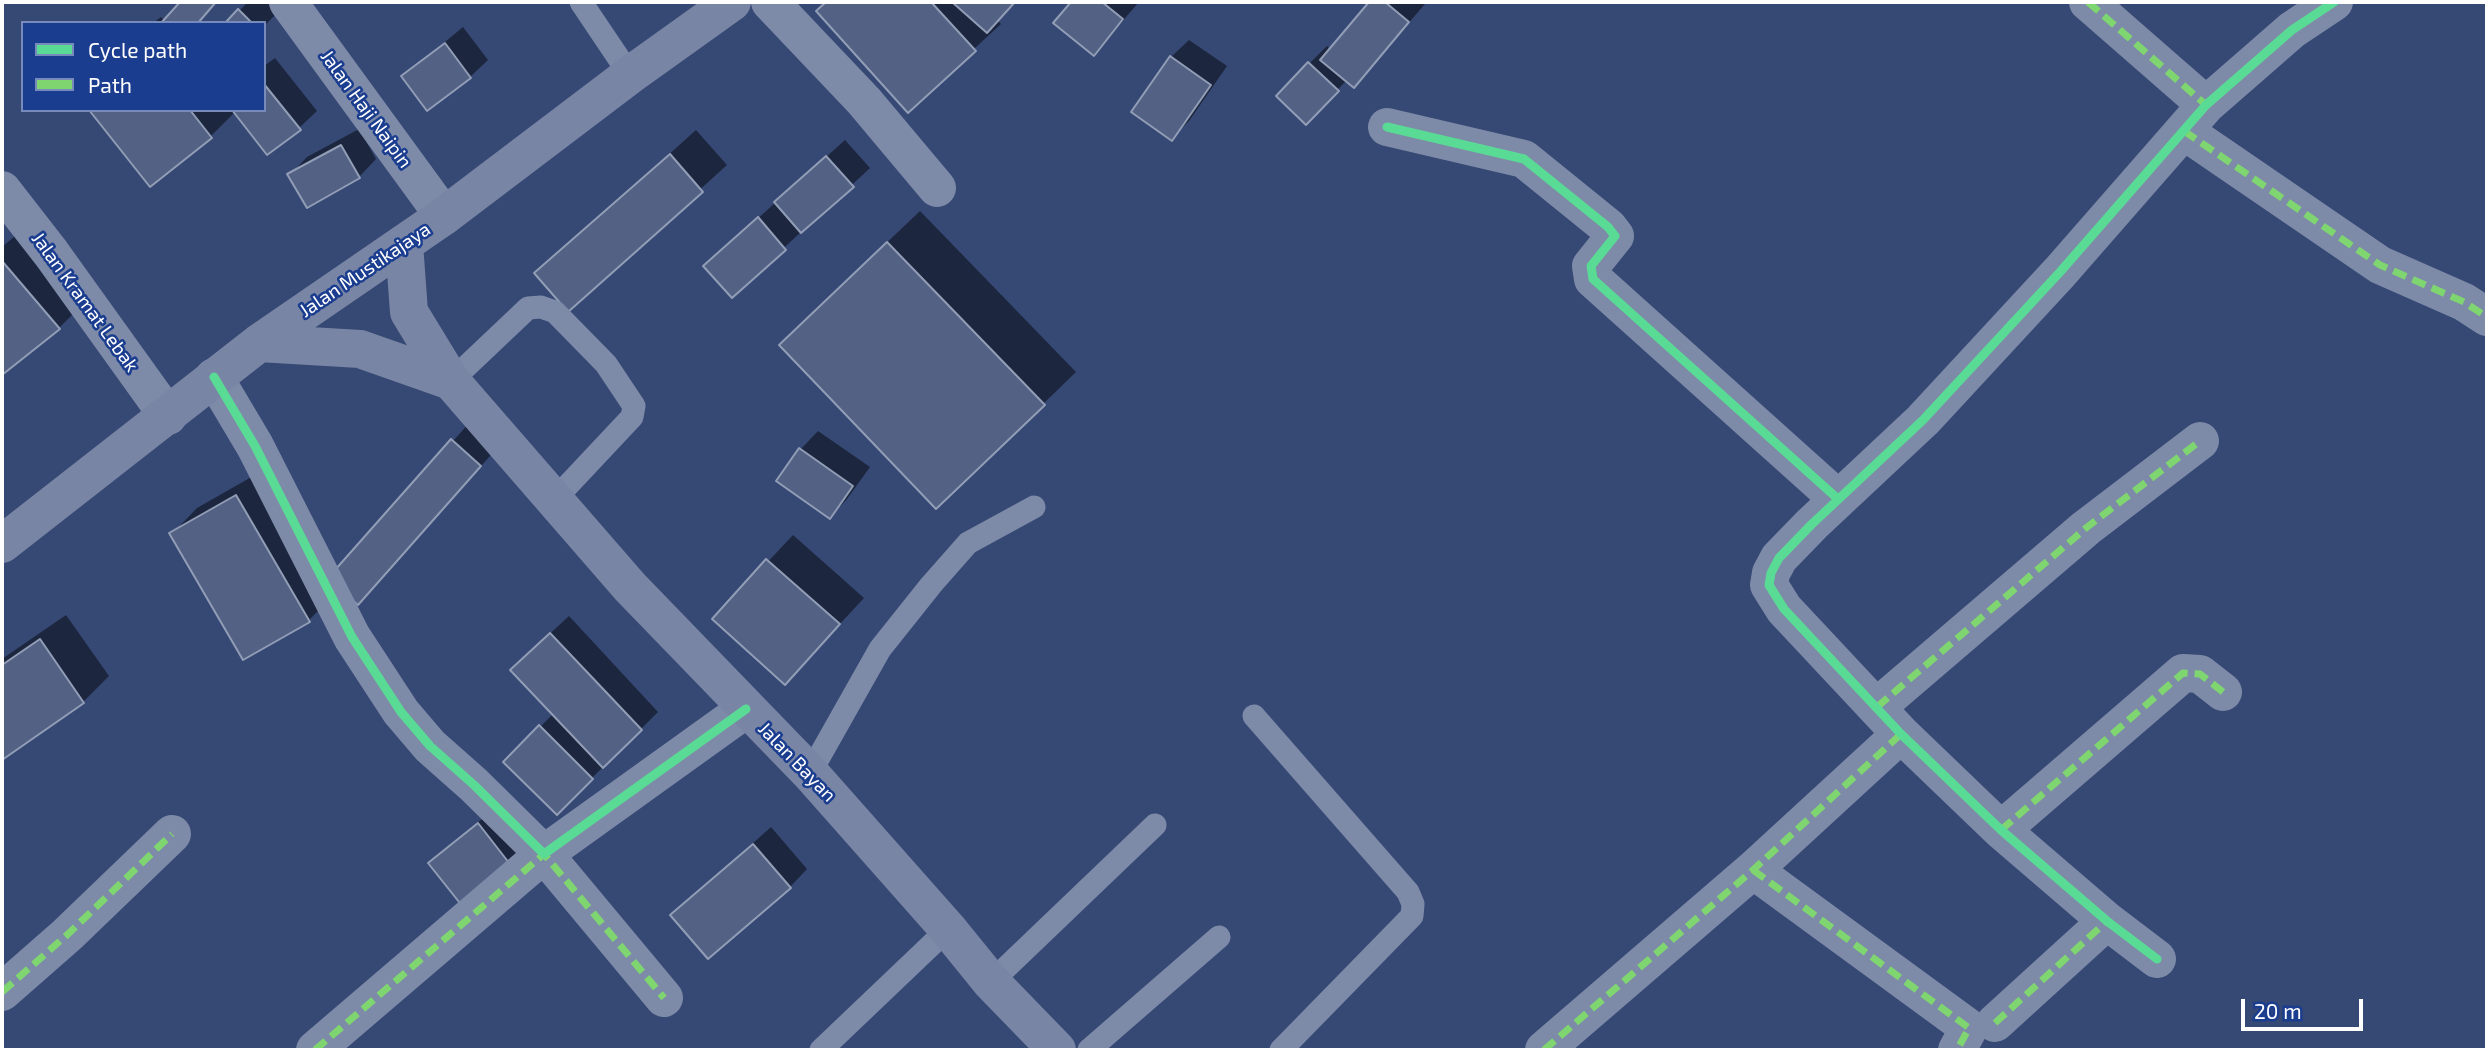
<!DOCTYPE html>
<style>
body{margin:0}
#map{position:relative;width:2489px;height:1052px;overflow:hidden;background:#364874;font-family:"Exo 2",sans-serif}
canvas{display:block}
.frame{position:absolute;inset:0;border:4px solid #fff;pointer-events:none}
.legend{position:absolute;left:21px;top:21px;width:245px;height:91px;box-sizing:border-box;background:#1b3d8f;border:2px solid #768bbc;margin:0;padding:9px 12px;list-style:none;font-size:21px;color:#fff}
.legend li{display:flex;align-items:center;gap:14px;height:35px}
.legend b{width:35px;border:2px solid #768bbc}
.scale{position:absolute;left:2241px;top:999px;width:122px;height:32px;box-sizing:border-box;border:4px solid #fff;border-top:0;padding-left:9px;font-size:21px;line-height:24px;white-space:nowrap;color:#fff;-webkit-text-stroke:5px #1b3d8f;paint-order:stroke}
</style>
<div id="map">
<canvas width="2489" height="1052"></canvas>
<div class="frame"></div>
<ul class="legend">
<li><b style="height:9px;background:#5adb95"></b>Cycle path</li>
<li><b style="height:9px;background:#7fd670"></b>Path</li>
</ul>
<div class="scale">20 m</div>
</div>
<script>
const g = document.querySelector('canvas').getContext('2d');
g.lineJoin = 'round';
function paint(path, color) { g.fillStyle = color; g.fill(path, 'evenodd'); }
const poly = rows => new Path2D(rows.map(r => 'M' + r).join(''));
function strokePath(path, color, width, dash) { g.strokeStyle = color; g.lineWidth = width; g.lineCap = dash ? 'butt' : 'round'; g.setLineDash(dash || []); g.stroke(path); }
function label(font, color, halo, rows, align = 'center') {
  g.font = font + ' "Exo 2",sans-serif'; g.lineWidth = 5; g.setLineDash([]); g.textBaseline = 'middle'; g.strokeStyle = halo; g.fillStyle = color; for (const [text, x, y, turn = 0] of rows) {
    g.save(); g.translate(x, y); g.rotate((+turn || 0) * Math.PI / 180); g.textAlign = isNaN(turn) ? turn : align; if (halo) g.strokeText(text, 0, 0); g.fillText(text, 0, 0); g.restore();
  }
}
paint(poly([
 [182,2,215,2,197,23,153,23,161,17,165,21],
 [248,2,266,2,277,13,264,26,264,23,227,23],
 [827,2,1014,2,997,20,1001,24,908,110,818,11],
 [1073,2,1139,2,1094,54,1056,23],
 [1371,2,1425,4,1354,86,1347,80,1306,122,1309,64,1327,46,1331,50],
 [463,27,488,60,470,77,404,76],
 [1189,40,1227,66,1189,121,1172,138,1171,57],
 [275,58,317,111,299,128,235,112,210,137,91,110,264,110,264,66],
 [359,129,376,159,359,177,290,175,307,157],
 [696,130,727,165,568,309,536,274],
 [845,140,870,168,732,296,705,266],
 [920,211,1076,372,1043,404,813,313],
 [22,230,85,302,59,328,2,372,2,247],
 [470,422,498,447,375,585,330,579],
 [818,431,870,467,847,499,830,517,778,481,801,449],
 [262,471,334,595,309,620,172,534,197,508],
 [793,535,864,598,785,683,714,619],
 [66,615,109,676,83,702,2,758,2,659],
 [569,616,658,712,557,813,505,762,554,713,530,652],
 [496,807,530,849,512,867,430,863],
 [771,827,807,869,790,887,672,915]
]), '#0007');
const building = poly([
 [180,2,216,2,198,23,161,23,180,2],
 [826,2,931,2,976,51,908,113,816,11,826,2],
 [952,2,1015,2,987,33,952,2],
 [1071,2,1102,2,1123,19,1094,56,1053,23,1071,2],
 [1369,2,1385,2,1409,22,1354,88,1320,60,1369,2],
 [238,9,252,23,225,23,238,9],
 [445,43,471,78,427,111,401,76,445,43],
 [1170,56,1211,85,1172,141,1131,112,1170,56],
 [1308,62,1339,91,1306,125,1276,96,1308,62],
 [264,84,301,130,267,155,232,110,264,110,264,84],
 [89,110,190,110,212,138,150,187,89,110],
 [341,145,360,178,307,208,287,174,341,145],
 [670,154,703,192,568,312,534,273,670,154],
 [826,156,854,187,801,233,774,202,826,156],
 [758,217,786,250,732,298,703,266,758,217],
 [887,242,1045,405,936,509,779,345,887,242],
 [2,261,60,329,2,375,2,261],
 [451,439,481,466,358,605,327,579,451,439],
 [799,448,853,486,830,519,776,481,799,448],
 [236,495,310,622,243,660,169,533,236,495],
 [766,559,840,624,785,685,712,619,766,559],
 [550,633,642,730,603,768,510,670,550,633],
 [40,639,84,703,2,760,2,665,40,639],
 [539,725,593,779,557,815,503,762,539,725],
 [478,823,513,868,463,907,428,863,478,823],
 [753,844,791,888,708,959,670,915,753,844]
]);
paint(building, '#526184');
strokePath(building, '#929db6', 2);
strokePath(poly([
 [581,2,630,75],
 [451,381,528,308,541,307,555,312,606,364,634,406,632,417,555,499],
 [1254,716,1408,892,1413,904,1412,916,1281,1050],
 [810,773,880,649,931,585,968,543,1034,507],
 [991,982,1155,825],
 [821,1050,948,929],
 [1089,1050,1219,937]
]), '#7d8aa8', 23);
strokePath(poly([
 [288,2,444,216],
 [770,2,864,101,937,188],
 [2088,2,2206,105],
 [1387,127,1524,159,1608,227,1615,236,1591,266,1593,279,1838,499],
 [2184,131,2380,265,2464,302,2487,317],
 [2,190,51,253,168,416],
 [214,377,255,446,352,637,401,712,430,746,474,785,544,854,746,709],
 [1877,707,2086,528,2200,441],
 [2001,830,2183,673,2200,674,2223,692],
 [1753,870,1969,1028,1957,1050],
 [2157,959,2107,921,2001,830,1901,734,1784,609,1769,585,1771,573,1779,558,1812,524,1923,420,2060,272,2206,105,2292,30,2334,2],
 [2,992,67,935,172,834],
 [1995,1023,2107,921],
 [315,1050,544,854,664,998],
 [1544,1050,1753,870,1901,734]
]), '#7d8aa8', 38);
strokePath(poly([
 [404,244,409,312,451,381,630,587,810,773,948,929,991,982,1057,1050],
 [259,343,360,349,451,381],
 [2,544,259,343,444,216,630,75,732,2]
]), '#7985a4', 38);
strokePath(poly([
 [2088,2,2206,105],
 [2184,131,2380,265,2464,302,2487,317],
 [1877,707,2086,528,2200,441],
 [2001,830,2183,673,2200,674,2223,692],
 [1753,870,1969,1028,1957,1050],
 [2,992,67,935,172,834],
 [1995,1023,2107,921],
 [315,1050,544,854,664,998],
 [1544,1050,1753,870,1901,734]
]), '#7fd670', 7, [14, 7]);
strokePath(poly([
 [1387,127,1524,159,1608,227,1615,236,1591,266,1593,279,1838,499],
 [214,377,255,446,352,637,401,712,430,746,474,785,544,854,746,709],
 [2157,959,2107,921,2001,830,1901,734,1784,609,1769,585,1771,573,1779,558,1812,524,1923,420,2060,272,2206,105,2292,30,2334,2]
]), '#5adb95', 9);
label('19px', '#fff', '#1b3d8f', [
 ["Jalan Haji Naipin",366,109,54],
 ["Jalan Mustikajaya",365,270,-34],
 ["Jalan Kramat Lebak",85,302,54],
 ["Jalan Bayan",797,762,46]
]);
</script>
